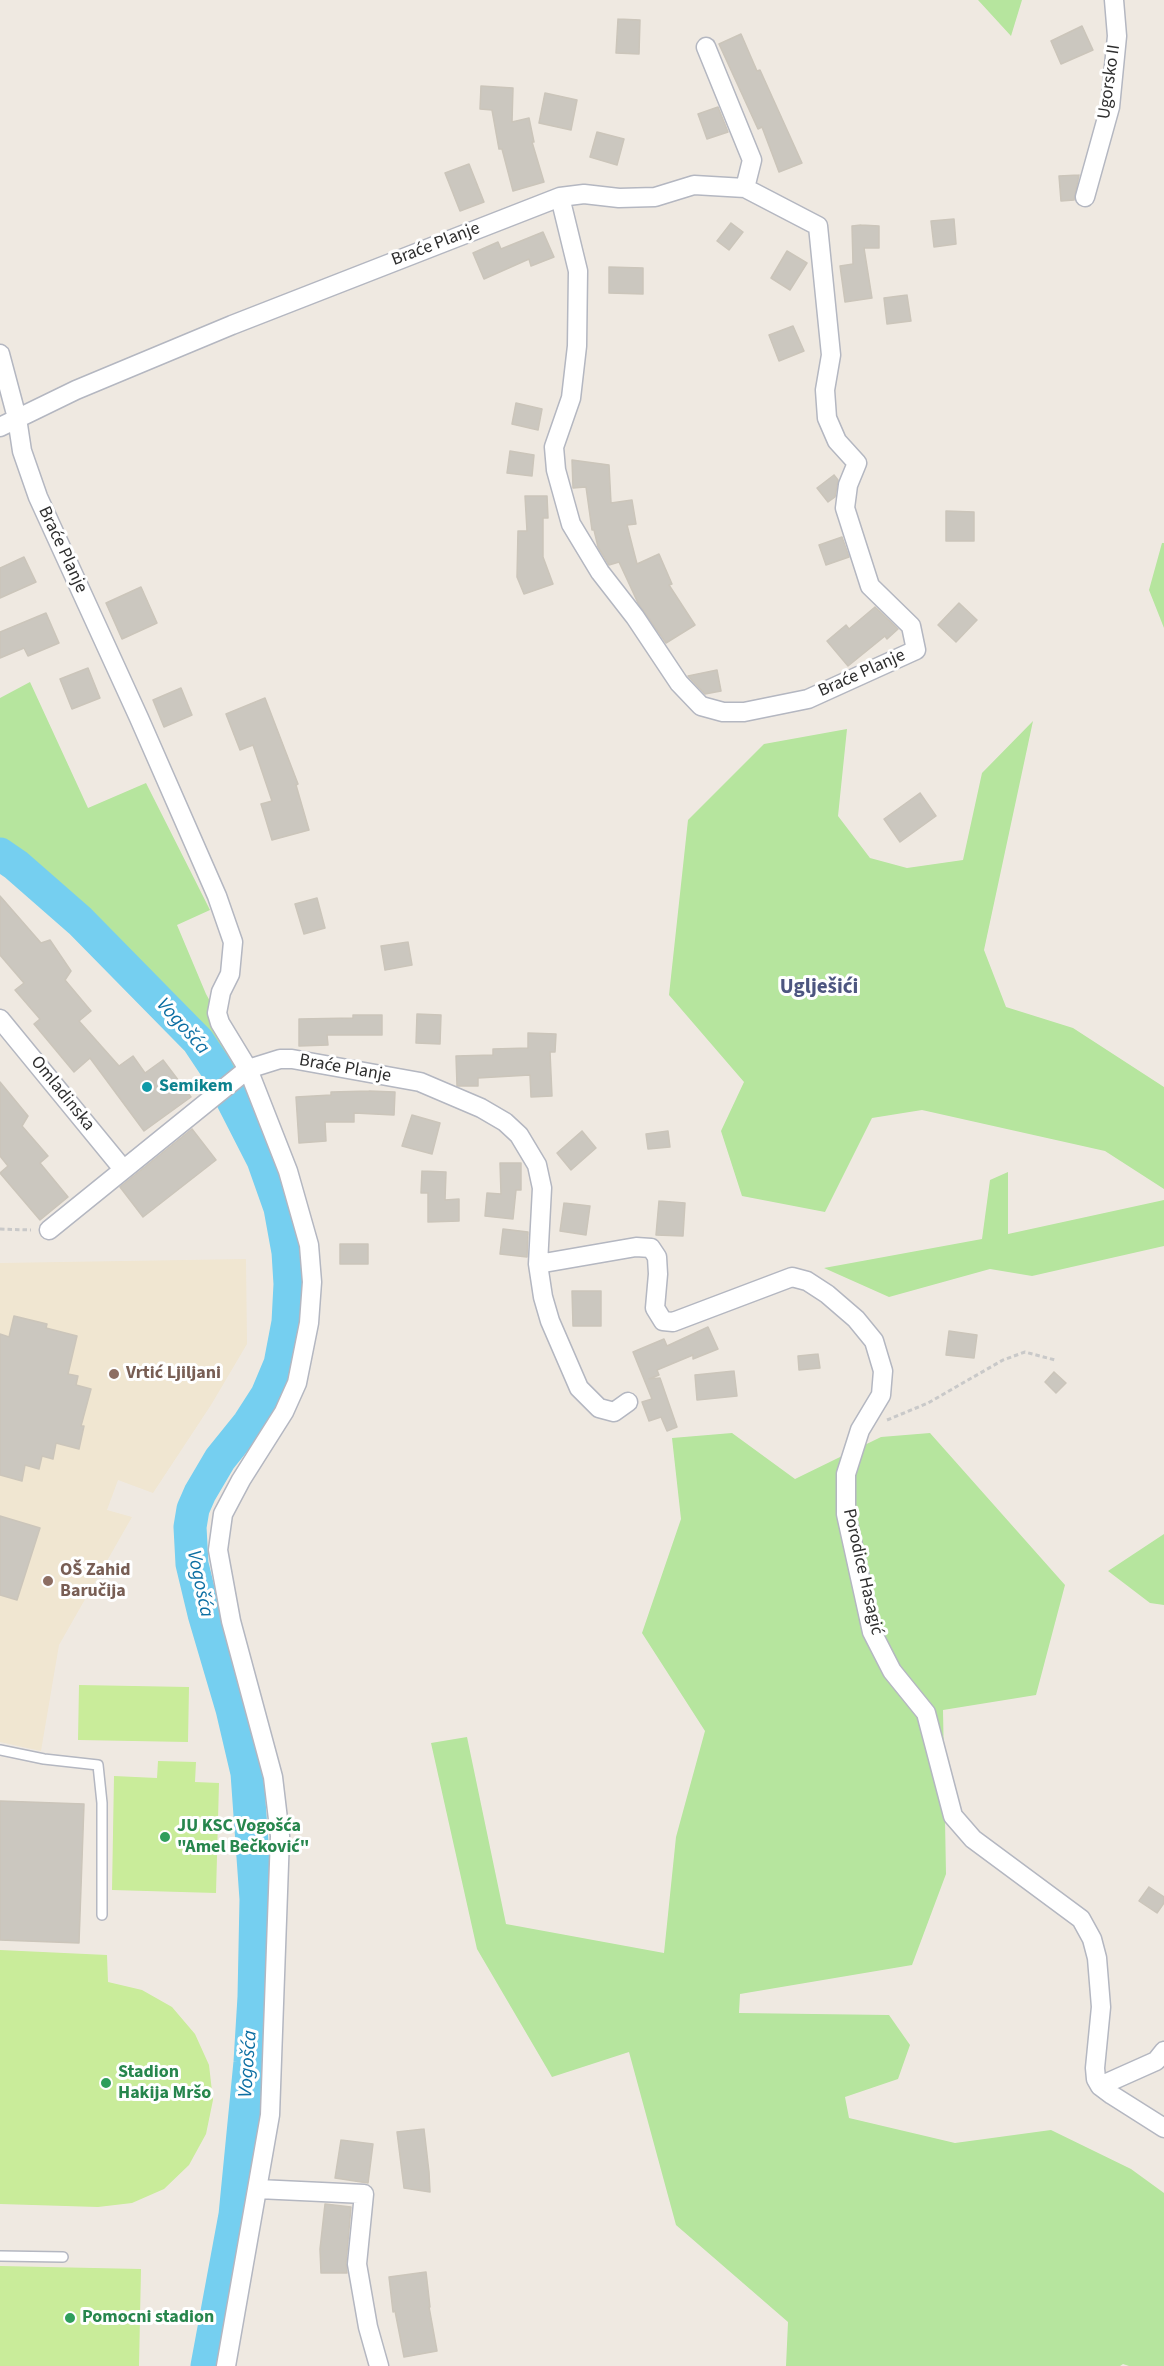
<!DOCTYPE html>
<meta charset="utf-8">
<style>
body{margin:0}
canvas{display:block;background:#efe9e1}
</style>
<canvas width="1164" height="2366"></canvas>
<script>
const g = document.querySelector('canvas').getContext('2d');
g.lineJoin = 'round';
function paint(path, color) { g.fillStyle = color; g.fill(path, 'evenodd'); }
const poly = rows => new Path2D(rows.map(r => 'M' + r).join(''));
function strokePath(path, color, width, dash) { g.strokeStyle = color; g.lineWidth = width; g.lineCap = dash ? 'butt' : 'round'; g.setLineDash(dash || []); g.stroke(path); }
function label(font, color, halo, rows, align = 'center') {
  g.font = font + ' "Source Sans 3",sans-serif'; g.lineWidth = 6; g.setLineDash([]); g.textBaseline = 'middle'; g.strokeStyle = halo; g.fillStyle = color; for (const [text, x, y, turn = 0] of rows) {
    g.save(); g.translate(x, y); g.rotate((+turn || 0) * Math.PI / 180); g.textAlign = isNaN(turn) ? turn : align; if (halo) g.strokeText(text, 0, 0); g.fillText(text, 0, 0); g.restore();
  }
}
paint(poly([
 [246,1259,247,1344,211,1405,153,1493,118,1480,107,1510,132,1517,59,1645,41,1751,0,1742,0,1263]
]), '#f0e6d1');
paint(poly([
 [978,0,1022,0,1011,36],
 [1162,543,1164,543,1164,628,1149,590],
 [30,682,88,808,146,783,210,910,177,925,206,994,248,1069,312,1282,290,1284,288,1252,280,1208,263,1160,216,1068,198,1041,80,921,16,865,0,854,0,698],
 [1033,721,984,950,1006,1007,1073,1028,1164,1087,1164,1189,1105,1151,922,1110,872,1118,825,1212,742,1196,721,1131,744,1082,669,995,688,820,764,744,847,729,838,816,870,858,907,868,963,860,982,773],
 [1008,1172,1008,1234,1164,1200,1164,1246,1032,1276,990,1269,889,1297,824,1268,982,1239,990,1180],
 [732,1433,795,1479,881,1437,930,1433,1065,1585,1036,1695,943,1710,946,1874,912,1965,740,1994,739,2013,889,2015,910,2045,898,2079,845,2097,849,2118,955,2143,1051,2130,1131,2169,1164,2193,1164,2366,1129,2366,1123,2364,1120,2366,786,2366,788,2322,676,2225,629,2052,552,2077,477,1949,431,1743,467,1737,506,1924,664,1953,676,1837,705,1731,642,1633,681,1519,672,1438],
 [1164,1534,1164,1605,1150,1603,1108,1571]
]), '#b6e59e');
paint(poly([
 [79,1685,189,1687,188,1742,78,1740],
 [158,1761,196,1762,195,1782,219,1783,216,1893,112,1890,114,1776,157,1778],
 [0,1950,107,1955,108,1982,142,1990,172,2007,195,2034,209,2065,213,2100,206,2134,189,2165,164,2189,132,2203,98,2207,0,2204],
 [0,2266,141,2269,139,2366,0,2366]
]), '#c9ec9a');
strokePath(poly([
 [0,854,16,865,80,921,198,1041,216,1068,263,1160,280,1208,288,1252,290,1284,288,1322,280,1364,267,1395,249,1423,220,1459,200,1493,193,1509,190,1527,192,1564,204,1614,232,1709,247,1773,256,1899,254,1997,250,2062,235,2215,207,2366]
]), '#75cff0', 33);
const building = poly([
 [618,19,640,20,639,54,616,53,618,19],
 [1082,26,1093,50,1061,64,1051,41,1082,26],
 [741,34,757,71,760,70,802,163,779,172,762,127,758,129,719,44,741,34],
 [481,86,513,88,512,122,529,118,534,142,532,142,544,182,513,191,502,149,499,149,492,110,480,109,481,86],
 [545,93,577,100,571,130,539,123,545,93],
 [718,107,728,132,707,139,698,114,718,107],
 [597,132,624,139,617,165,590,157,597,132],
 [469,164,484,202,460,211,445,173,469,164],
 [1079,175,1074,200,1061,201,1059,176,1079,175],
 [954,219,956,244,934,247,931,221,954,219],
 [731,223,743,232,729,250,717,241,731,223],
 [861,225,879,226,879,248,864,248,872,298,845,302,840,266,853,264,852,226,861,225],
 [543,232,554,257,531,266,529,259,484,279,473,253,498,242,501,249,543,232],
 [787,251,807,263,790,290,771,278,787,251],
 [609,267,643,268,643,294,609,293,609,267],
 [907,295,911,321,887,324,884,298,907,295],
 [793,326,804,351,779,361,769,335,793,326],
 [516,403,542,409,538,430,512,424,516,403],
 [510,451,534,455,532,476,507,473,510,451],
 [572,460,609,465,611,503,632,500,636,524,627,525,637,564,659,554,672,584,669,585,695,625,666,643,638,603,619,562,609,565,598,547,594,530,592,530,586,487,573,488,572,460],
 [834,475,838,480,835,497,828,502,817,488,834,475],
 [525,496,547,496,548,518,543,518,543,557,553,584,524,594,517,577,518,531,527,531,525,496],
 [946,511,974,512,974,541,946,541,946,511],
 [842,537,849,557,826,565,819,545,842,537],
 [24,557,36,582,0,598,0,568,24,557],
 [141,587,157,623,122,639,106,603,141,587],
 [959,603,977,620,956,642,938,625,959,603],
 [875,607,898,629,887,639,885,636,848,666,827,641,846,625,849,629,875,607],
 [46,613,59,643,28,656,24,648,0,658,0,632,46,613],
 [88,668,100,698,72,709,60,679,88,668],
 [717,670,721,691,705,694,688,676,717,670],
 [181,688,192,715,164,727,153,700,181,688],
 [265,698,298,784,296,785,309,830,272,840,261,804,272,801,253,745,240,750,226,714,265,698],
 [920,793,936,816,900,842,884,819,920,793],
 [0,896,41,943,50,940,71,971,65,980,91,1011,79,1021,119,1066,133,1056,145,1073,163,1060,191,1097,144,1131,90,1058,74,1072,34,1024,40,1019,15,990,24,983,0,955,0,896],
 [317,898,325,928,304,934,295,904,317,898],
 [408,942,412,965,385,970,381,946,408,942],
 [417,1014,441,1015,440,1044,416,1043,417,1014],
 [353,1015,382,1015,382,1035,327,1035,328,1045,299,1046,299,1019,353,1018,353,1015],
 [528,1033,556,1034,555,1052,550,1052,552,1096,531,1097,530,1075,478,1078,478,1086,457,1086,456,1056,493,1055,493,1049,528,1048,528,1033],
 [0,1082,28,1116,22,1126,48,1156,40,1163,68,1197,40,1220,0,1173,8,1166,0,1156,0,1082],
 [369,1091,395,1092,394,1115,354,1113,354,1122,325,1122,326,1141,299,1143,296,1097,331,1095,331,1092,369,1091],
 [412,1115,440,1123,432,1154,402,1146,412,1115],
 [192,1129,216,1160,143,1217,120,1187,192,1129],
 [582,1131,596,1148,571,1170,557,1153,582,1131],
 [668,1131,670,1147,648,1149,646,1134,668,1131],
 [500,1163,521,1163,521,1190,516,1190,513,1219,485,1216,487,1193,501,1194,500,1163],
 [422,1171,446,1172,445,1200,459,1199,459,1221,428,1222,428,1193,421,1193,422,1171],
 [659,1201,685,1203,683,1236,656,1235,659,1201],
 [564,1203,590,1206,586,1235,560,1231,564,1203],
 [503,1229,528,1232,527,1257,500,1254,503,1229],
 [340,1244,368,1244,368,1264,340,1264,340,1244],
 [572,1291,601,1291,601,1326,573,1326,572,1291],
 [14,1316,47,1324,46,1328,77,1336,68,1374,78,1376,76,1385,91,1389,81,1426,84,1426,79,1449,56,1443,53,1459,42,1456,39,1469,25,1465,22,1481,0,1475,0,1334,9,1337,14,1316],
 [708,1327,718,1349,693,1359,693,1355,657,1370,659,1375,649,1379,660,1378,677,1427,667,1431,661,1417,649,1421,642,1402,652,1399,633,1352,664,1339,667,1346,708,1327],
 [949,1331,977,1335,974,1358,946,1355,949,1331],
 [818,1354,820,1368,799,1370,798,1356,818,1354],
 [734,1371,737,1396,697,1400,695,1375,734,1371],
 [1054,1372,1066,1383,1056,1393,1045,1382,1054,1372],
 [0,1516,40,1528,17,1600,0,1595,0,1516],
 [0,1801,84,1804,79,1943,0,1940,0,1801],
 [1149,1887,1164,1897,1164,1903,1157,1913,1139,1901,1149,1887],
 [424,2129,429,2172,430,2192,404,2188,397,2132,424,2129],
 [341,2140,373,2144,368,2183,335,2178,341,2140],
 [325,2204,351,2207,346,2263,347,2273,321,2273,320,2249,325,2204],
 [426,2272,430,2307,429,2307,437,2351,404,2357,395,2311,393,2312,389,2277,426,2272]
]);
paint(building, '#cbc7bf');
strokePath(building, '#cbc5ba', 1.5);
const lane = poly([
 [0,1750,44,1759,98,1765,102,1803,102,1915],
 [0,2256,63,2257]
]);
const street = poly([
 [706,47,752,160,745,188],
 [1085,197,1110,107,1117,36,1114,0],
 [0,354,17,418,22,451,38,497,139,718,217,896,233,942,230,974,221,992,217,1013,220,1023,248,1069,288,1171,309,1245,312,1282,309,1323,297,1383,284,1412,241,1480,223,1514,218,1550,231,1621,273,1777,280,1836,270,2115,226,2366],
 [0,427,76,390,232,325,560,197,584,194,619,198,655,197,694,185,745,188,818,226,831,355,825,390,827,418,837,441,857,463,848,485,845,508,870,586,911,626,916,650,808,699,744,712,723,712,701,706,679,683,635,617,600,572,571,524,556,470,554,447,571,398,577,346,578,271,560,197],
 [0,1019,123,1169],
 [49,1230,248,1069,280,1059,292,1059,420,1082,481,1108,505,1122,519,1135,537,1165,542,1188,538,1264,543,1297,550,1321,579,1388,599,1408,614,1412,628,1402],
 [538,1264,636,1247,651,1248,657,1257,658,1274,655,1308,663,1321,673,1322,792,1277,807,1281,827,1294,856,1319,874,1341,883,1371,881,1395,860,1430,846,1474,846,1514,872,1632,892,1671,926,1713,953,1816,973,1839,1081,1919,1092,1939,1097,1958,1101,2007,1095,2068,1096,2079,1100,2086,1112,2095,1164,2128],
 [1100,2086,1156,2061,1164,2051],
 [258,2189,364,2194,357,2264,368,2327,379,2366]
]);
strokePath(lane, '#b4b7c1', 12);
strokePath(street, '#b4b7c1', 21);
strokePath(poly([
 [0,1229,31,1230],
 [887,1420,928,1403,1003,1360,1025,1352,1055,1360]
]), '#c9c9c9', 3, [4.5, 3]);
strokePath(lane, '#fff', 9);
strokePath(street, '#fff', 18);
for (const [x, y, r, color] of [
 [147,1087,6,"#0f9aa8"],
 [114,1374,6,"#8d6e63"],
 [48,1581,6,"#8d6e63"],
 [165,1837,6,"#2e9e5b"],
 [106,2083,6,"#2e9e5b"],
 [70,2318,6,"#2e9e5b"]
]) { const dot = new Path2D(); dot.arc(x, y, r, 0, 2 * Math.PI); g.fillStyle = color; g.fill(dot); strokePath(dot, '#fff', 2); }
label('18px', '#2e2e2e', '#fff', [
 ["Ugorsko II",1110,82,-82],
 ["Braće Planje",436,245,-21],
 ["Braće Planje",62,550,65],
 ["Braće Planje",862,674,-24],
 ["Braće Planje",345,1069,10],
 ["Omladinska",62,1094,51],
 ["Porodice Hasagić",862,1572,77]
]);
label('bold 18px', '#0d838f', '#fff', [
 ["Semikem",159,1087]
], 'left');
label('bold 18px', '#785e54', '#fff', [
 ["Vrtić Ljiljani",126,1374],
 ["OŠ Zahid",60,1571],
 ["Baručija",60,1592]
], 'left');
label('bold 18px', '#27864d', '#fff', [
 ["JU KSC Vogošća",177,1827],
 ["\"Amel Bečković\"",177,1848],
 ["Stadion",118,2073],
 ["Hakija Mršo",118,2094],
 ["Pomocni stadion",82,2318]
], 'left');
label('italic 20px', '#0d6fa3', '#fff', [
 ["Vogošća",182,1027,48],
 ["Vogošća",199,1584,78],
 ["Vogošća",249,2064,-86]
]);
label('bold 21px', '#4d5680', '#fff', [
 ["Uglješići",819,988]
]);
</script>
